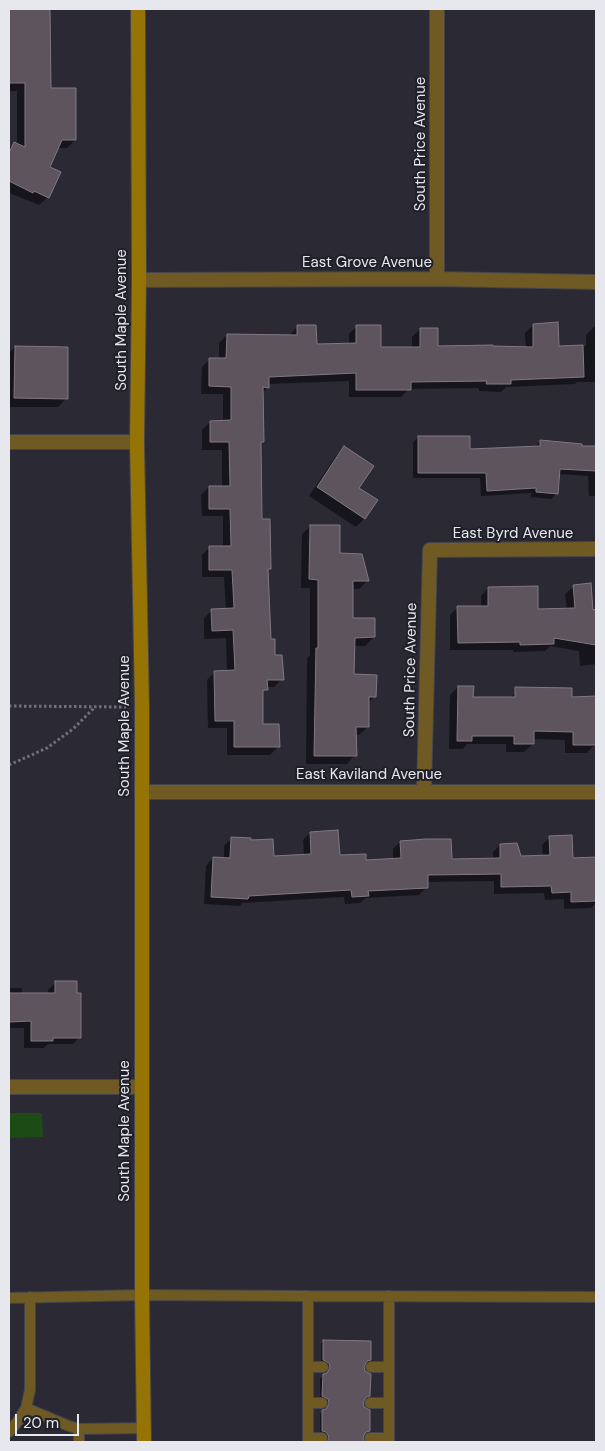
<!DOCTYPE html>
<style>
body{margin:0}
#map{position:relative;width:605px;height:1451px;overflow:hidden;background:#2a2934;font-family:"DM Sans",sans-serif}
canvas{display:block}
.frame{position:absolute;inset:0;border:10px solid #e7e7ee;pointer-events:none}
.scale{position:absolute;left:15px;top:1414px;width:64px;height:22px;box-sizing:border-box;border:2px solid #e7e7ee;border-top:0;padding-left:6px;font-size:15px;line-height:18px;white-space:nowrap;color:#e7e7ee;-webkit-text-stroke:4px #20202a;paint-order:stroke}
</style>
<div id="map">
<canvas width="605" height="1451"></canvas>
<div class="frame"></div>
<div class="scale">20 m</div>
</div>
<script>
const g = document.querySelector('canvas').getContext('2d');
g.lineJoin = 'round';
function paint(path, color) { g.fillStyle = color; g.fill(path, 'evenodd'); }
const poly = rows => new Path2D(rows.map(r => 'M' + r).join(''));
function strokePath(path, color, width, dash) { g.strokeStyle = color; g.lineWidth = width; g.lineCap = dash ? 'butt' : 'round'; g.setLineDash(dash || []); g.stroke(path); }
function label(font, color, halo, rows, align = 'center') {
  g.font = font + ' "DM Sans",sans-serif'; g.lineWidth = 4; g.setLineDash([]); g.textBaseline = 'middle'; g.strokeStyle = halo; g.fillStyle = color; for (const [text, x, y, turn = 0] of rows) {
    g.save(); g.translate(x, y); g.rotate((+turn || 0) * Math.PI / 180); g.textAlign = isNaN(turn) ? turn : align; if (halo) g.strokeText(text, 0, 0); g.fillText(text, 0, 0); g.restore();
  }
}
paint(poly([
 [9,1113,42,1113,43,1137,9,1138]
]), '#1d4b16');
paint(poly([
 [9,9,50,9,50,90,75,140,67,148,57,148,48,167,48,197,39,205,9,193,9,149,14,143,17,145,17,91,9,91],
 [533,325,558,347,586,346,586,335,594,327,596,327,596,382,577,382,575,384,506,387,501,392,479,391,479,388,409,389,401,397,349,397,349,381,268,384,268,387,262,393,262,441,260,444,261,520,270,569,267,571,270,641,282,679,274,687,266,687,261,694,261,725,278,747,270,755,227,755,227,728,208,728,207,680,215,672,227,672,226,638,204,639,204,618,212,610,226,609,224,577,202,577,202,555,210,547,223,547,223,516,202,516,201,495,209,487,222,487,222,450,202,450,202,430,210,422,223,422,223,394,201,394,202,367,210,359,219,359,219,343,227,335,289,336,297,327,316,346,349,344,349,334,357,326,379,348,412,348,412,337,420,329,437,347,526,348,525,333],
 [15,347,66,399,58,407,9,407,9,353],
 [418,437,469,451,535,447,540,442,581,447,596,447,596,496,589,496,588,476,558,474,557,493,551,499,531,497,531,493,481,496,480,478,413,478,413,443],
 [344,447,357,489,376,501,364,519,356,527,309,496,336,456],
 [311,526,338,555,367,581,359,589,352,589,352,620,374,637,365,646,353,646,352,675,375,696,368,703,368,727,359,735,355,735,355,755,347,764,306,764,307,658,310,655,310,588,301,588,302,534],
 [590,585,592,611,596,611,596,664,580,666,579,651,550,646,545,651,513,652,513,650,450,650,450,615,458,607,481,607,481,596,488,588,537,611,567,610,565,594,573,587],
 [458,687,472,699,509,699,516,692,571,698,596,697,595,744,587,753,565,753,565,740,533,739,533,744,524,752,506,752,506,744,467,744,463,749,449,749,450,695],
 [310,833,339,857,365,861,393,860,393,849,400,842,450,860,493,859,493,852,500,845,520,857,543,857,542,845,550,837,572,859,596,858,596,903,591,908,564,909,564,899,545,900,544,893,494,894,494,881,427,882,427,887,419,895,366,898,360,903,345,904,344,897,242,903,240,906,204,904,206,866,213,858,224,859,224,846,232,838,273,857,304,856,303,840],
 [55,983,80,1037,73,1044,48,1044,44,1048,24,1048,24,1028,9,1028,9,988,22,988,22,994,48,994,48,990],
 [323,1342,370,1360,363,1366,369,1396,364,1399,362,1402,369,1431,364,1434,362,1437,363,1442,327,1442,325,1437,320,1434,320,1414,327,1407,325,1402,320,1399,320,1378,326,1374,328,1371,326,1366,321,1363,321,1344]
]), '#0007');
const building = poly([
 [9,9,50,9,51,88,76,88,76,140,62,140,50,167,61,172,49,198,34,191,33,193,9,181,9,153,14,142,25,147,25,83,9,83,9,9],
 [558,322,559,346,583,345,584,377,511,380,511,384,486,384,487,381,411,382,411,390,356,390,356,373,269,377,269,388,263,387,264,442,261,442,262,519,270,519,271,569,268,569,271,639,275,639,275,655,282,655,284,680,267,680,268,690,263,690,263,724,279,724,280,747,234,747,234,721,215,721,214,671,235,670,233,630,212,631,211,609,234,608,232,570,209,570,209,546,231,546,230,509,209,509,209,486,230,486,229,442,210,442,210,421,231,420,231,387,209,386,209,358,226,358,227,334,297,335,297,325,316,325,317,344,356,343,356,325,381,325,381,347,420,347,420,328,438,328,438,346,493,345,493,346,533,347,533,324,558,322],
 [15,346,68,347,68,399,14,398,15,346],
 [418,436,470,436,470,449,540,446,540,440,582,444,582,446,596,446,596,471,560,469,558,494,536,492,536,488,487,491,486,473,418,473,418,436],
 [344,446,374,466,359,488,378,500,365,519,317,487,344,446],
 [310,525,340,525,340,553,362,554,369,581,353,581,353,618,375,618,375,637,355,638,354,674,377,675,376,697,369,697,369,727,356,727,357,756,314,756,316,648,318,648,318,580,309,579,310,525],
 [591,583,593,610,596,609,596,645,554,638,554,644,520,645,520,642,458,643,457,606,488,606,488,587,538,586,538,609,575,608,573,585,591,583],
 [458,686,474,686,473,697,515,697,515,687,572,688,572,697,596,696,596,745,573,745,573,732,534,731,534,744,514,744,514,736,472,736,472,741,457,741,458,686],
 [338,830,340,855,366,854,366,860,401,858,400,841,426,839,451,839,452,859,500,858,500,844,517,843,521,856,550,855,549,836,572,835,573,858,596,857,596,901,571,902,571,892,552,893,551,886,501,887,501,874,428,875,428,888,368,891,369,896,352,897,351,890,249,896,248,899,211,897,213,857,230,858,231,837,251,838,251,840,273,839,274,856,311,854,310,832,338,830],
 [55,981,77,981,77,993,81,993,81,1038,53,1038,53,1041,31,1041,31,1021,9,1022,9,993,55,993,55,981],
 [323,1340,371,1341,371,1360,367,1361,364,1367,365,1371,371,1374,370,1396,366,1397,363,1403,364,1407,370,1410,370,1431,366,1432,364,1435,363,1438,365,1442,327,1442,329,1438,328,1435,326,1432,322,1431,322,1410,326,1409,329,1403,328,1399,322,1396,323,1374,327,1373,330,1367,329,1363,323,1360,323,1340]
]);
paint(building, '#5d545e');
strokePath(building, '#827882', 1);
const service = poly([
 [308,1296,596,1297],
 [9,1298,142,1295,308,1296,308,1442],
 [308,1367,323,1367],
 [371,1367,389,1367],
 [309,1403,322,1403],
 [370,1403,389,1403],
 [26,1408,69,1426,79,1429,145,1428],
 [79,1429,79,1442],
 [9,1432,18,1421,26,1408,30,1390,30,1297],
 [308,1438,322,1438],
 [370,1438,389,1438],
 [389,1442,389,1296]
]);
const minor = poly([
 [437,9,437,279],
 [139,280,437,279,596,282],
 [9,442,137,442],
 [424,791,430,550,596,549],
 [142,792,596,792],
 [9,1087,141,1087]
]);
const secondary = poly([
 [138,9,139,280,137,442,142,707,142,1295,144,1442]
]);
strokePath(service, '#44444e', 12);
strokePath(minor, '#44444e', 16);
strokePath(secondary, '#44444e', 16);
strokePath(poly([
 [9,706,126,707],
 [9,765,47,748,73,729,94,708]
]), '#71707a', 3, [2.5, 2.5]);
strokePath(service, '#6f5a24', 10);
strokePath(minor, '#6f5a24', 14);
strokePath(secondary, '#957305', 14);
label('15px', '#e7e7ee', '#20202a', [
 ["South Price Avenue",421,144,-90],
 ["East Grove Avenue",367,263],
 ["South Maple Avenue",122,320,-90],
 ["East Byrd Avenue",513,534],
 ["South Price Avenue",411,670,-89],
 ["South Maple Avenue",125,726,-90],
 ["East Kaviland Avenue",369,775],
 ["South Maple Avenue",125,1131,-90]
]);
</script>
